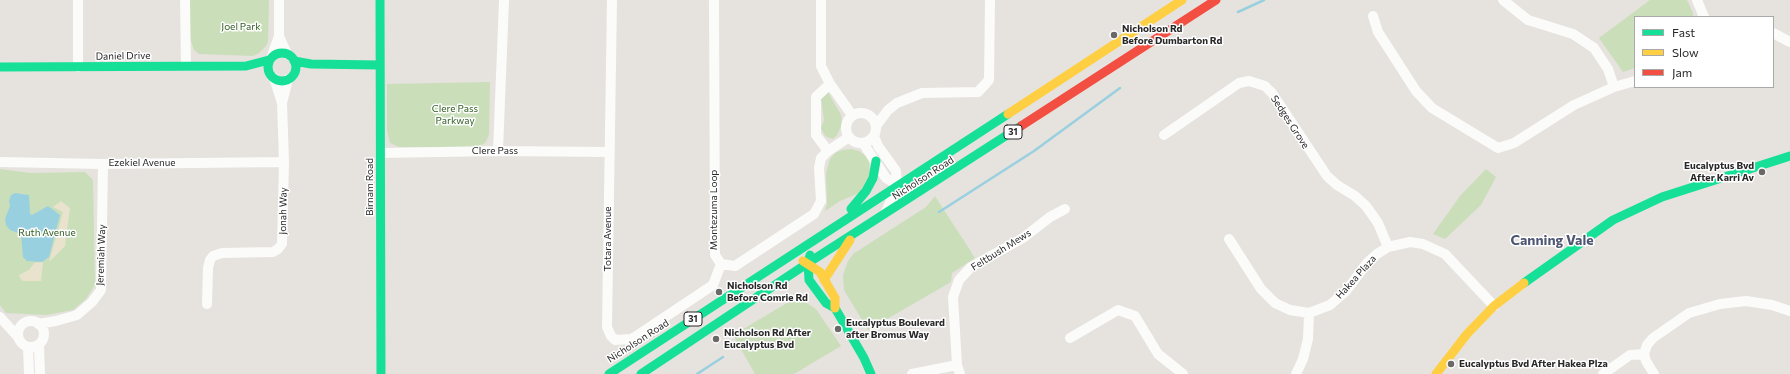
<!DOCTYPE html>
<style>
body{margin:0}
#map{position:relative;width:1790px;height:374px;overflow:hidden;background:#e6e2de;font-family:Commissioner,sans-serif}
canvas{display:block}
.legend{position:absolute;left:1634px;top:16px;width:140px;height:72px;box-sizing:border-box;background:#fff;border:1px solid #a9a9a9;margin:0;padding:5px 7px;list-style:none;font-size:12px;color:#282828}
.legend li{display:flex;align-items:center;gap:8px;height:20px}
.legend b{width:20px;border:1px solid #a9a9a9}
</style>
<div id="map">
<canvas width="1790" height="374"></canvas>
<ul class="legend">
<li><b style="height:5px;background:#16e098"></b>Fast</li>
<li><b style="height:5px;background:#ffcf43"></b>Slow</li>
<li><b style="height:5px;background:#f24e42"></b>Jam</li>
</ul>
</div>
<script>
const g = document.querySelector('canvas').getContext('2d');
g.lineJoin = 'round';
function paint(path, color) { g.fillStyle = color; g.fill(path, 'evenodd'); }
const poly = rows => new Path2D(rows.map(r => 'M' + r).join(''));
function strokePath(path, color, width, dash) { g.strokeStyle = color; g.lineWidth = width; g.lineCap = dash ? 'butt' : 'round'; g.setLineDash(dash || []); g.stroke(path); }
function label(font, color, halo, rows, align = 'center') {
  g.font = font + ' Commissioner,sans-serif'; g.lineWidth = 3; g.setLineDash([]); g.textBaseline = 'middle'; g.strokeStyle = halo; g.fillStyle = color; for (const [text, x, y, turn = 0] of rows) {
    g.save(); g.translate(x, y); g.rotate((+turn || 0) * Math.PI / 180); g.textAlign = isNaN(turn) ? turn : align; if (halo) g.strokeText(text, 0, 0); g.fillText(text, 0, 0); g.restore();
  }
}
paint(poly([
 [190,0,269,0,268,42,266,46,259,53,253,56,199,54,194,50,189,35],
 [1650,0,1687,0,1693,13,1693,17,1635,17,1635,68,1623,72,1599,38],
 [490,82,489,134,486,142,479,147,399,147,390,143,387,130,387,84],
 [828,92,841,115,842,124,837,135,833,139,825,136,821,128,824,120,821,98],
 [851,149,859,151,867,157,869,162,870,174,859,193,840,201,825,211,827,204,826,173,830,159,835,153,842,150],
 [0,169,30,173,85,172,93,180,95,285,86,299,73,310,46,315,6,313,0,305],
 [1486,169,1496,177,1481,205,1445,239,1433,234,1460,196],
 [935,196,975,258,952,273,951,282,868,330,844,290,843,275,848,261,853,254,926,207],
 [802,300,816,309,841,346,794,374,755,374,733,335,787,303]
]), '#cadeba');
paint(poly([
 [61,201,70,208,65,246,49,262,63,212,53,207],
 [43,262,41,281,23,281,20,278,19,275,29,270,34,263]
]), '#e9e3ce');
paint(poly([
 [15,193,29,195,30,214,32,215,48,206,60,215,49,257,42,262,27,261,23,257,21,234,10,230,6,225,5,219,10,206,9,201,11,195]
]), '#99d0e0');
strokePath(poly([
 [1238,12,1264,0],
 [939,212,1034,151,1120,88],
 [697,374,723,357]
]), '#99d0e0', 2.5);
strokePath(poly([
 [78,0,78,67],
 [185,0,186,66],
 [612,0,607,327,611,336,615,340,631,339,638,335,713,285,721,264],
 [714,0,715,255,721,264,735,266,814,214,821,201,819,168,821,158,828,151,849,137],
 [821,0,821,66,830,84,852,115],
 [1503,0,1528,20,1573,34,1594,48,1608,69,1614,87],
 [1697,0,1704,17],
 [1373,16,1378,32,1416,91,1432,108,1498,148,1514,143,1574,105,1614,87,1635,81],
 [1773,33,1790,42],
 [279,36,287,54],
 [272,56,279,36,279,0],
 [274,78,282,103],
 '846 128a15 15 0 1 1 30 0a15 15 0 1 1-30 0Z',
 [876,126,888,110,897,103,922,93,978,92,989,80,990,0],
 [1164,135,1239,83,1249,81,1265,86,1272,93,1327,176,1337,185,1355,196,1366,206,1378,223,1388,247],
 [874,136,878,146,896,171,897,186,886,212],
 [863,143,886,178,901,187],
 [498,151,504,0],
 [828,151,816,135,816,97,830,84],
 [381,153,498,151,608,152],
 [0,162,103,164,284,162],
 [1229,239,1261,289,1275,303,1290,310,1309,313,1330,305,1346,291,1367,263,1377,254,1388,247,1410,242,1423,244,1445,254,1494,306],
 [207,304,208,268,210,260,213,256,222,253,273,252,278,249,282,244,284,162,282,103,288,79],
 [0,317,18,337],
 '18 334a13 13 0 1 1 26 0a13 13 0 1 1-26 0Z',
 [38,324,56,321,77,315,92,302,101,290,103,164],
 [1070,338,1118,310,1135,316,1158,354,1183,374],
 [39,345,40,374],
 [28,347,29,374],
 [912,374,957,365],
 [960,374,957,365,953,297,959,280,971,267,1023,238,1050,217,1065,209],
 [1296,374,1303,359,1308,339,1309,313],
 [1603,374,1630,355,1644,354],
 [1654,374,1646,361,1644,354,1647,345,1653,338,1689,313,1720,304,1746,301,1772,305,1790,311]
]), '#fbfbfa', 10);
strokePath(poly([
 [380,0,381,374],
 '268 67a14 14 0 1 1 28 0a14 14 0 1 1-28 0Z',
 [294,61,311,64,380,65],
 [0,67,246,66,269,60],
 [851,209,866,191,873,178,876,161],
 [810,255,808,263,809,280,826,303,835,308,864,358,871,374],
 [1524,283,1613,220,1662,197,1790,156],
 [609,374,1008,114],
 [641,374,808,263,1021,126]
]), '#16e098', 9);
strokePath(poly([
 [1008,114,1182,0],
 [803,261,820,272,835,298,835,308],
 [824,280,850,240],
 [1436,374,1467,334,1494,306,1524,283]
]), '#ffcf43', 9);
strokePath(poly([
 [1021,126,1216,0]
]), '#f24e42', 9);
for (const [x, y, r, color] of [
 [1114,35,4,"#6a6968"],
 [1762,172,4,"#6a6968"],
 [719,292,4,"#6a6968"],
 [838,329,4,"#6a6968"],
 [716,339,4,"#6a6968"],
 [1451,364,4,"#6a6968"]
]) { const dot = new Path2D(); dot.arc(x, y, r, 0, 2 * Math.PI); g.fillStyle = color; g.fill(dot); strokePath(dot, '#fff', 1.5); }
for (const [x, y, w] of [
 [1013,132,18],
 [693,319,18]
]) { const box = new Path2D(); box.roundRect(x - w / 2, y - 7, w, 14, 3); g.fillStyle = '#fff'; g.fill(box); strokePath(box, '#282828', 1); }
label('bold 9px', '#282828', null, [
 ["31",1013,132],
 ["31",693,319]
]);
label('10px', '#2f5c21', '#fff', [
 ["Joel Park",241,27],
 ["Clere Pass",455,109],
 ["Parkway",455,121],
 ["Ruth Avenue",47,233]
]);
label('bold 10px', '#282828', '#fff', [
 ["Nicholson Rd",1122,29],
 ["Before Dumbarton Rd",1122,41],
 ["Eucalyptus Bvd",1754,166,"right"],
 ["After Karri Av",1754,178,"right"],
 ["Nicholson Rd",727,286],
 ["Before Comrie Rd",727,298],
 ["Eucalyptus Boulevard",846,323],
 ["after Bromus Way",846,335],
 ["Nicholson Rd After",724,333],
 ["Eucalyptus Bvd",724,345],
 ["Eucalyptus Bvd After Hakea Plza",1459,364]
], 'left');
label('10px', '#282828', '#fff', [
 ["Daniel Drive",123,56,-1],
 ["Sedges Grove",1290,122,57],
 ["Clere Pass",495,151],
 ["Ezekiel Avenue",142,163],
 ["Nicholson Road",923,178,-33],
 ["Birnam Road",370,187,-90],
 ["Montezuma Loop",714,210,-90],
 ["Jonah Way",283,211,-89],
 ["Totara Avenue",608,239,-90],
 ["Feltbush Mews",1001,250,-32],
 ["Jeremiah Way",101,255,-88],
 ["Hakea Plaza",1356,277,-48],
 ["Nicholson Road",638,341,-33]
]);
label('bold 14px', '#4e5673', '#fff', [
 ["Canning Vale",1552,240]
]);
</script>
